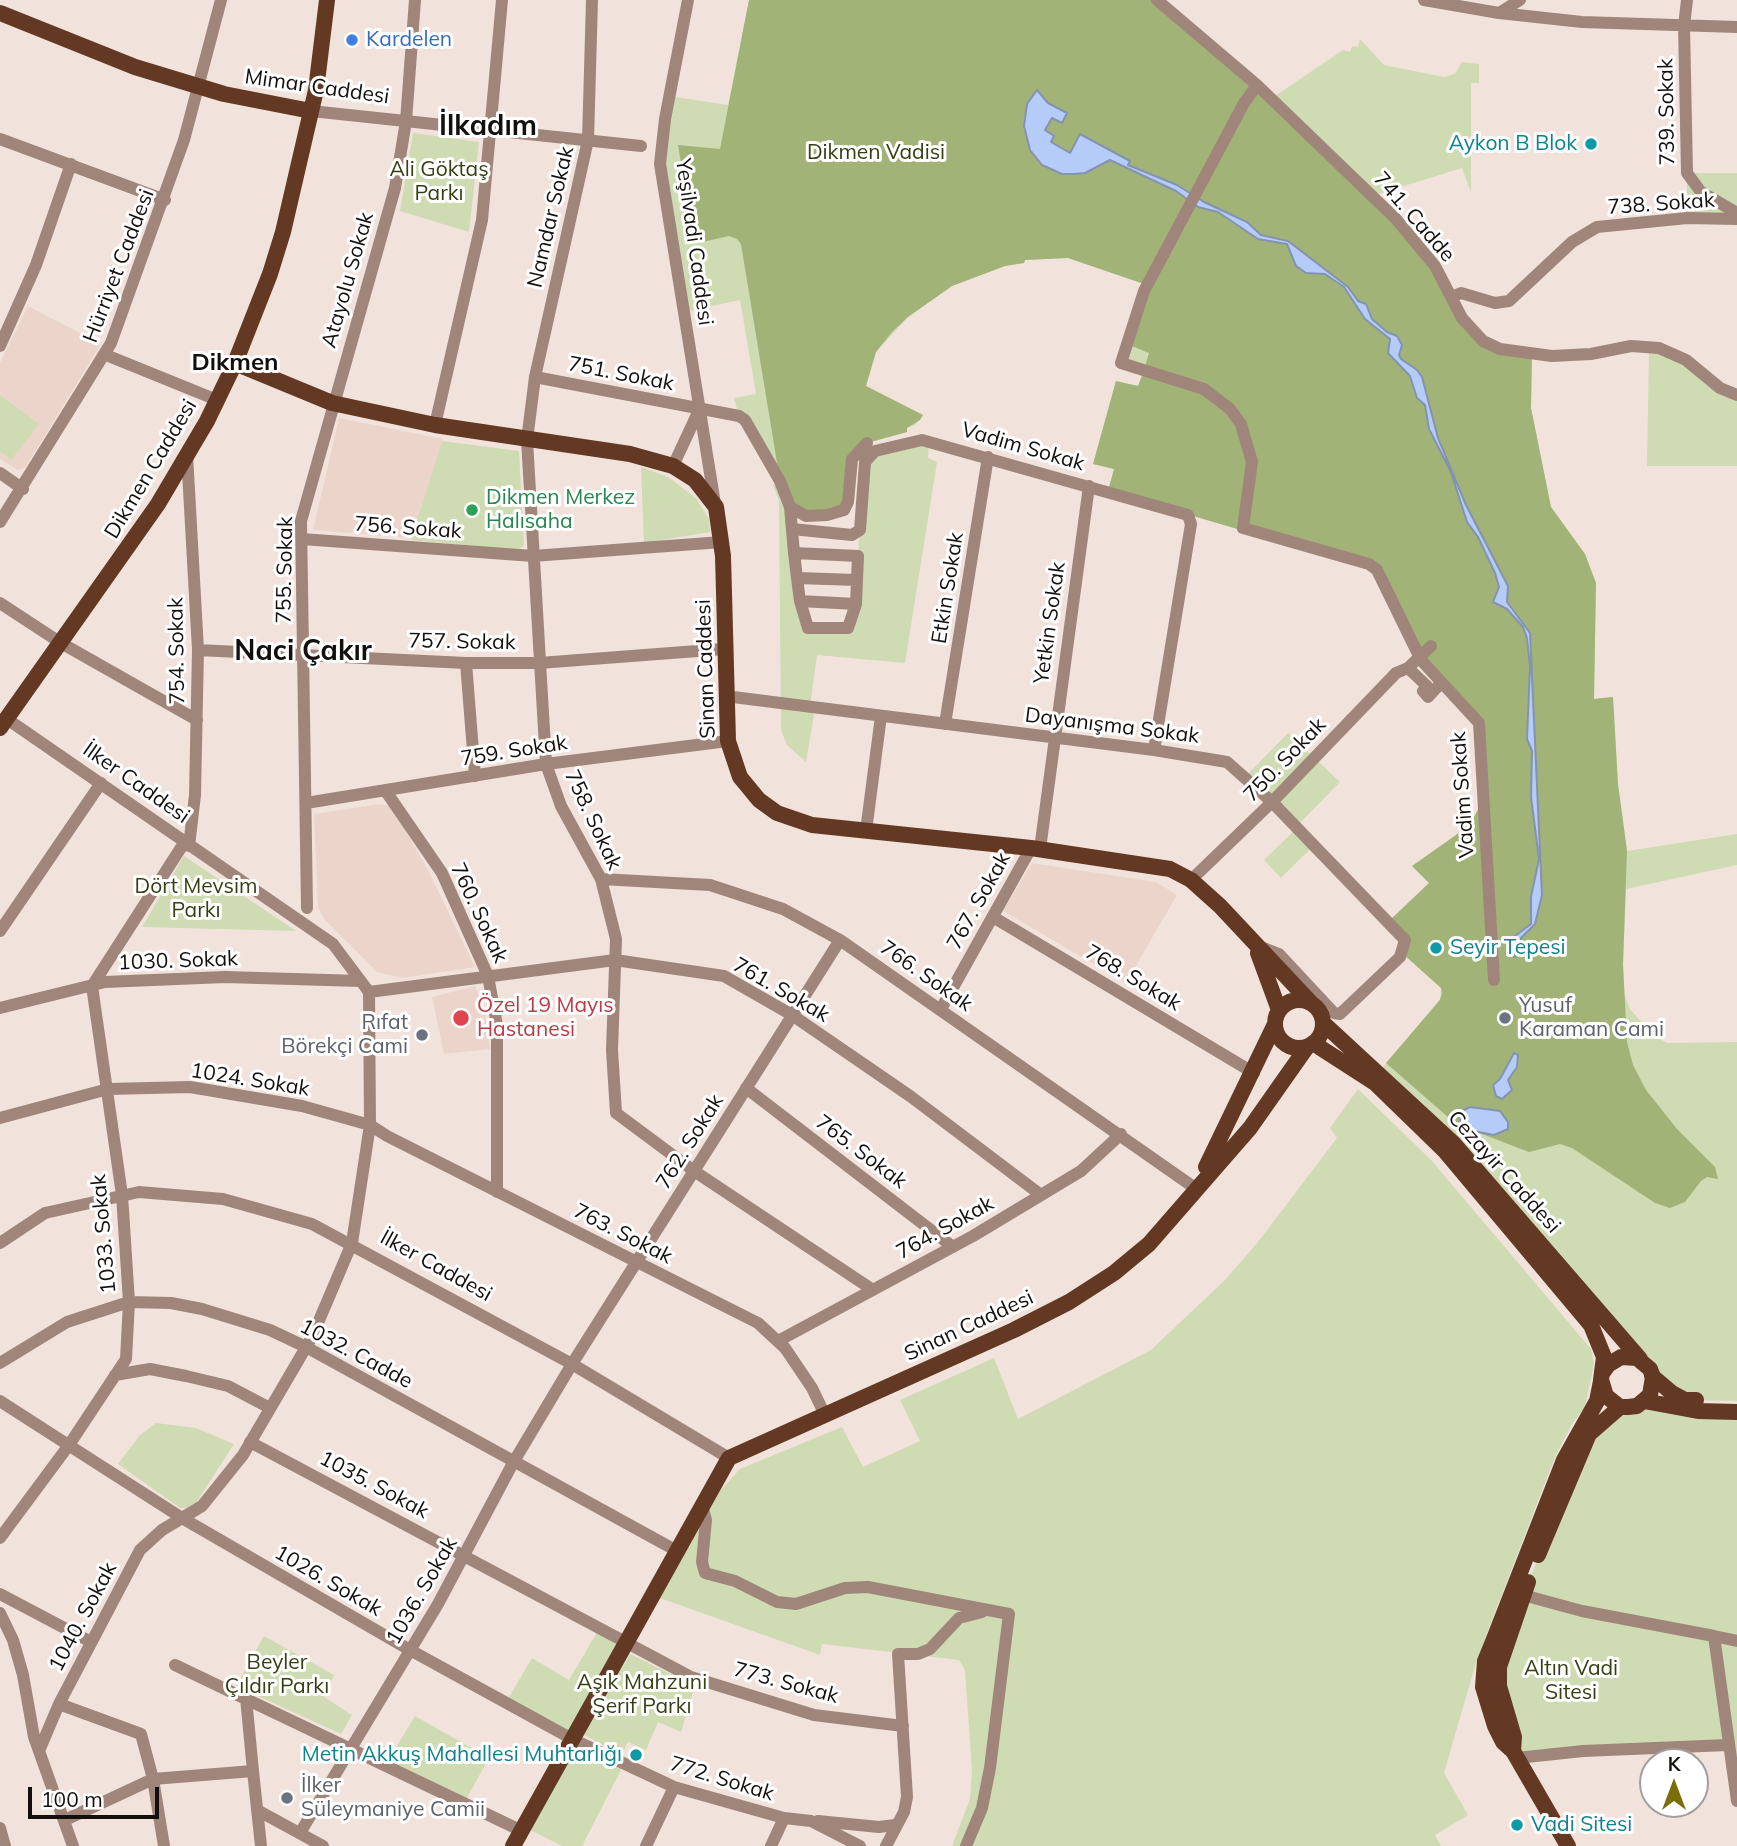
<!DOCTYPE html>
<meta charset="utf-8">
<style>
body{margin:0}
#map{position:relative;width:1737px;height:1846px;overflow:hidden;background:#f1e3dc;font-family:Mulish,sans-serif}
canvas{display:block}
.north{position:absolute;left:1639px;top:1748px;width:70px;height:70px;box-sizing:border-box;background:#fff;border:2px solid #a19f9e;border-radius:50%;rotate:0deg;font-size:19px;font-weight:700;line-height:28px;text-align:center;color:#130f0d}
.north::after{content:'';display:block;margin:auto;width:24px;height:32px;background:#7c6d08;clip-path:polygon(50% 0,100% 100%,50% 72%,0 100%)}
.scale{position:absolute;left:28px;top:1787px;width:131px;height:32px;box-sizing:border-box;border:4px solid #130f0d;border-top:0;padding-left:9px;font-size:21px;line-height:24px;white-space:nowrap;color:#130f0d;-webkit-text-stroke:5px #fff;paint-order:stroke}
</style>
<div id="map">
<canvas width="1737" height="1846"></canvas>
<div class="north">K</div>
<div class="scale">100 m</div>
</div>
<script>
const g = document.querySelector('canvas').getContext('2d');
g.lineJoin = 'round';
function paint(path, color) { g.fillStyle = color; g.fill(path, 'evenodd'); }
const poly = rows => new Path2D(rows.map(r => 'M' + r).join(''));
function strokePath(path, color, width, dash) { g.strokeStyle = color; g.lineWidth = width; g.lineCap = dash ? 'butt' : 'round'; g.setLineDash(dash || []); g.stroke(path); }
function label(font, color, halo, rows, align = 'center') {
  g.font = font + ' Mulish,sans-serif'; g.lineWidth = 6; g.setLineDash([]); g.textBaseline = 'middle'; g.strokeStyle = halo; g.fillStyle = color; for (const [text, x, y, turn = 0] of rows) {
    g.save(); g.translate(x, y); g.rotate((+turn || 0) * Math.PI / 180); g.textAlign = isNaN(turn) ? turn : align; if (halo) g.strokeText(text, 0, 0); g.fillText(text, 0, 0); g.restore();
  }
}
paint(poly([
 [28,306,101,344,25,468,18,470,0,459,0,363],
 [339,418,443,439,412,538,313,530],
 [379,804,391,806,427,868,475,967,403,978,377,972,324,919,318,907,314,814],
 [1032,863,1156,882,1177,895,1126,983,1003,911],
 [475,986,484,1007,490,1049,444,1054,432,997]
]), '#ebd5ca');
paint(poly([
 [749,0,1272,98,1343,50,1350,52,1352,46,1358,47,1360,39,1384,65,1444,77,1455,74,1462,62,1479,64,1479,83,1471,83,1471,193,1462,168,1372,196,1476,336,1532,354,1531,408,1551,507,1585,554,1596,583,1594,699,1613,697,1618,784,1627,851,1737,834,1737,865,1626,889,1623,964,1624,993,1630,1009,1653,1035,1667,1043,1737,1042,1737,1401,1685,1400,1378,1073,1440,999,1441,988,1402,953,1404,948,1389,921,1429,883,1412,866,1456,835,1474,817,1484,798,1482,732,1377,570,1108,491,1114,469,1093,464,1116,381,1138,386,1144,371,1121,363,1147,285,1068,258,1025,260,1024,263,1005,266,952,286,908,317,876,352,866,386,923,415,915,425,907,428,907,432,867,443,790,508,804,632,851,633,855,621,862,471,869,457,929,440,928,458,937,462,905,663,817,655,810,706,815,708,806,762,787,745,781,730,779,501,773,485,780,481,739,416,734,398,756,394,740,300,684,312,662,188,669,96,728,105],
 [413,133,479,142,469,232,400,211],
 [1687,173,1737,173,1737,219,1687,218],
 [1649,347,1737,395,1737,466,1647,466],
 [0,395,39,424,11,460,0,451],
 [442,441,519,451,524,546,518,550,411,540],
 [641,467,668,477,696,498,709,519,710,532,644,543],
 [1288,733,1340,782,1296,827,1245,777],
 [1297,828,1314,845,1281,878,1264,860],
 [184,856,296,931,142,927],
 [1358,1089,1432,1161,1591,1349,1594,1364,1585,1407,1572,1424,1555,1457,1477,1659,1444,1773,1468,1815,1435,1835,1441,1846,952,1846,970,1799,972,1771,965,1670,959,1660,822,1644,820,1655,660,1598,721,1490,740,1469,842,1427,863,1467,920,1441,900,1400,994,1358,1018,1419,1151,1350,1225,1280,1258,1242,1337,1138,1330,1128],
 [1628,1408,1737,1412,1737,1801,1727,1745,1517,1758,1499,1686,1523,1595,1589,1434],
 [156,1423,196,1428,234,1444,196,1503,186,1508,180,1508,118,1464,140,1435],
 [599,1629,626,1645,574,1739,624,1764,582,1846,562,1846,524,1827,573,1740,506,1702,532,1658,569,1680],
 [264,1636,334,1675,324,1697,352,1715,341,1734,236,1686],
 [630,1654,695,1686,681,1732,658,1722,646,1750,628,1742,622,1755,584,1735],
 [415,1716,489,1758,464,1803,386,1764]
]), '#cfdbb3');
paint(poly([
 [749,0,1157,0,1396,219,1476,336,1532,354,1531,408,1551,507,1585,554,1596,583,1594,699,1613,697,1618,784,1627,851,1623,964,1627,1042,1633,1065,1646,1090,1677,1129,1715,1167,1718,1179,1707,1177,1701,1181,1685,1202,1670,1208,1655,1203,1572,1148,1560,1144,1529,1152,1456,1124,1386,1063,1440,1000,1442,993,1441,988,1402,953,1404,948,1389,921,1429,883,1412,866,1456,835,1474,817,1484,798,1482,732,1433,674,1377,570,1108,491,1114,469,1093,464,1116,381,1138,386,1144,370,1149,353,1127,344,1147,285,1068,258,1025,260,1024,263,1005,266,952,286,908,317,892,332,876,352,866,386,923,415,920,420,907,428,907,432,867,443,858,451,844,510,798,513,780,481,741,244,737,239,729,236,698,243,688,234,684,225,683,208,686,194,678,145,720,149]
]), '#a2b378');
const water = poly([
 [1037,90,1048,103,1067,113,1062,123,1052,118,1045,130,1054,136,1051,142,1070,153,1080,134,1130,161,1128,165,1177,185,1204,202,1247,222,1261,235,1288,241,1348,287,1358,301,1366,304,1372,319,1387,332,1397,336,1402,345,1399,355,1401,359,1417,370,1422,377,1438,438,1466,505,1508,586,1507,602,1530,633,1542,895,1535,924,1521,938,1521,951,1514,957,1515,936,1531,924,1531,897,1539,859,1531,797,1532,751,1527,739,1530,667,1527,638,1523,627,1507,609,1493,602,1499,587,1495,573,1478,537,1467,522,1451,472,1429,429,1425,405,1417,398,1410,376,1388,353,1390,339,1365,319,1344,287,1325,274,1306,273,1296,266,1287,244,1258,239,1218,212,1198,207,1176,191,1110,160,1085,173,1074,174,1062,174,1042,165,1030,150,1024,126,1027,104,1037,90],
 [1514,1053,1518,1055,1517,1067,1508,1080,1512,1090,1502,1099,1496,1096,1493,1085,1500,1079,1514,1053],
 [1470,1107,1500,1111,1508,1122,1508,1129,1494,1135,1468,1130,1461,1125,1460,1117,1462,1111,1470,1107]
]);
paint(water, '#b4ccf7');
strokePath(water, '#8493b1', 2);
strokePath(poly([
 [592,0,588,140,535,377,527,440,546,764,561,806,601,879,616,939,612,1050,616,1113,694,1171,873,1290],
 [688,0,665,119,660,164,715,504],
 [1157,0,1257,85,1396,219,1435,266,1462,318,1483,341,1500,349,1552,356,1591,354,1631,346,1659,348,1686,360,1720,388,1737,395],
 [1424,0,1499,13,1582,22,1737,27],
 [1687,0,1684,26,1687,173,1701,192,1737,213],
 [1499,13,1520,0],
 [1257,85,1244,103,1144,291,1121,363,1204,389,1230,409,1241,424,1252,462,1243,528,1369,564,1377,570,1421,660,1479,723,1494,980],
 [311,111,641,146],
 [0,139,165,200],
 [1451,297,1461,293,1495,303,1509,301,1572,242,1597,227,1687,218,1737,219],
 [0,346,36,265,71,164],
 [106,355,217,400],
 [535,377,739,416,745,420,780,481,790,507,794,553,797,578,800,601,808,628,848,628,856,604,858,556,794,553],
 [435,425,482,220,502,0],
 [187,454,198,650,195,795,189,846],
 [673,466,700,408],
 [0,473,23,489],
 [790,507,806,516,827,515,844,510,848,502,852,459,867,443],
 [0,522,111,343,184,140,221,0],
 [792,529,852,535,860,530,865,462,875,451,922,440,1188,515,1191,524,1154,750],
 [302,539,533,556,722,542],
 [797,578,857,580],
 [800,601,856,604],
 [0,603,61,643,197,720],
 [198,650,466,663,539,663,724,649],
 [466,663,475,776],
 [725,696,1154,750,1227,762,1272,802,1405,940,1400,957,1340,1014,1334,1013,1279,954,1256,945],
 [7,719,333,944,369,992,370,1125,352,1243,312,1337,243,1455,202,1506,162,1530,140,1550,59,1704,39,1751],
 [945,724,988,457],
 [385,790,442,873,488,976,497,1025,497,1192],
 [306,803,546,764,728,741],
 [866,831,881,716],
 [1040,849,1089,486],
 [601,879,710,885,783,909,840,940,1195,1188],
 [1191,880,1272,802,1396,673,1408,668,1427,686,1423,691,1428,697,1441,683],
 [307,908,301,521,395,188,406,121,415,0],
 [993,917,1254,1073],
 [0,931,101,783],
 [369,992,615,960,724,976,792,1015,910,1096,1041,1195],
 [0,1008,105,982,225,977,361,981],
 [941,1009,1031,848],
 [746,1088,953,1247],
 [0,1118,108,1089,190,1087,302,1106,370,1125,387,1136,758,1323,785,1348,812,1388,825,1415],
 [0,1243,45,1213,139,1192,223,1199,312,1224,572,1364,729,1458],
 [778,1341,973,1236,1081,1171,1121,1134],
 [0,1363,67,1322,129,1302,171,1303,202,1309,270,1330,306,1347,677,1551],
 [115,1375,150,1369,186,1376,228,1386,270,1408],
 [0,1401,182,1518,410,1650,574,1740,674,1787,784,1818,811,1821,860,1846],
 [250,1442,691,1677,814,1715,903,1726],
 [702,1506,706,1520,702,1562,705,1573,735,1581,777,1602,796,1604,845,1588,868,1587,1009,1614,990,1768,982,1808,966,1846],
 [0,1538,69,1445,126,1359,129,1302,122,1195,92,986,184,843],
 [0,1594,91,1642],
 [1523,1595,1582,1611,1714,1636],
 [0,1613,13,1640,23,1675,34,1737,73,1846],
 [1737,1641,1714,1636,1737,1801],
 [175,1665,522,1831],
 [246,1698,253,1771],
 [59,1704,141,1734,153,1779,164,1846],
 [1517,1758,1583,1751,1728,1745],
 [257,1810,323,1846],
 [65,1820,153,1779,253,1771,261,1846],
 [818,1821,879,1827,895,1825],
 [0,1828,5,1846],
 [300,1833,438,1604,513,1463,572,1364,840,940],
 [646,1846,674,1787],
 [771,1846,784,1818],
 [886,1846,904,1812,907,1797,898,1654,918,1654,930,1649,959,1618,982,1612]
]), '#a0867a', 12);
strokePath(poly([
 [0,13,135,67,224,94,311,111],
 [235,363,332,403,435,425,630,454,673,466,695,480,716,507,723,556,728,741,740,777,759,800,777,813,812,825,1031,848,1170,869,1191,880,1220,906,1312,1004],
 [0,728,158,504,207,421,235,363,270,274,283,232,316,90,327,0],
 [1258,953,1279,1010],
 '1275 1024a24 24 0 1 1 48 0a24 24 0 1 1-48 0Z',
 [1323,1023,1454,1144,1640,1359],
 [1313,1043,1375,1083,1445,1151,1591,1325,1604,1357,1601,1380,1606,1396,1620,1407,1628,1407,1637,1406,1650,1395,1653,1377,1650,1369,1637,1358,1621,1357,1608,1365,1603,1372],
 [1206,1167,1275,1024],
 [1652,1376,1672,1393,1685,1400,1696,1400],
 [1644,1401,1698,1411,1737,1412],
 [1538,1555,1589,1434,1620,1407],
 [1513,1751,1514,1737,1499,1686,1499,1667,1528,1582],
 [513,1846,729,1458,1014,1330,1069,1302,1114,1273,1149,1244,1250,1128,1307,1047],
 [1568,1846,1513,1751,1503,1742,1495,1726,1483,1687,1485,1661,1494,1639,1564,1460,1597,1401,1601,1381]
]), '#633923', 16);
strokePath(poly([
 [1408,668,1431,646]
]), '#a0867a', 12);
for (const [x, y, r, color] of [
 [352,40,7,"#3f7fe0"],
 [1591,144,7,"#0f9aa8"],
 [472,510,7,"#2e9e5b"],
 [1436,948,7,"#0f9aa8"],
 [461,1018,9,"#e0444e"],
 [1505,1018,7,"#6b7280"],
 [422,1035,7,"#6b7280"],
 [636,1755,7,"#0f9aa8"],
 [287,1798,7,"#6b7280"],
 [1517,1825,7,"#0f9aa8"]
]) { const dot = new Path2D(); dot.arc(x, y, r, 0, 2 * Math.PI); g.fillStyle = color; g.fill(dot); strokePath(dot, '#fff', 2.5); }
label('21px', '#366cbe', '#fff', [
 ["Kardelen",366,40]
], 'left');
label('21px', '#130f0d', '#fff', [
 ["Mimar Caddesi",317,87,8],
 ["739. Sokak",1667,112,-91],
 ["738. Sokak",1661,204,-4],
 ["Namdar Sokak",551,217,-77],
 ["741. Cadde",1414,217,49],
 ["Yeşilvadi Caddesi",694,242,82],
 ["Hürriyet Caddesi",119,266,-69],
 ["Atayolu Sokak",348,280,-74],
 ["751. Sokak",621,374,11],
 ["Vadim Sokak",1023,447,16],
 ["Dikmen Caddesi",151,469,-59],
 ["756. Sokak",408,528,4],
 ["755. Sokak",285,570,-89],
 ["Etkin Sokak",948,588,-81],
 ["Yetkin Sokak",1050,623,-82],
 ["757. Sokak",462,642,1],
 ["754. Sokak",177,651,-91],
 ["Sinan Caddesi",706,669,-92],
 ["Dayanışma Sokak",1112,726,7],
 ["759. Sokak",514,751,-9],
 ["750. Sokak",1285,760,-46],
 ["İlker Caddesi",136,783,35],
 ["Vadim Sokak",1463,795,-94],
 ["758. Sokak",593,820,65],
 ["767. Sokak",979,901,-61],
 ["760. Sokak",479,913,65],
 ["1030. Sokak",178,961,-2],
 ["766. Sokak",926,976,35],
 ["768. Sokak",1133,978,31],
 ["761. Sokak",781,990,30],
 ["1024. Sokak",250,1080,9],
 ["762. Sokak",690,1142,-58],
 ["765. Sokak",861,1152,37],
 ["Cezayir Caddesi",1504,1172,48],
 ["764. Sokak",945,1228,-29],
 ["1033. Sokak",104,1234,-95],
 ["763. Sokak",623,1234,27],
 ["İlker Caddesi",436,1266,29],
 ["Sinan Caddesi",969,1326,-25],
 ["1032. Cadde",356,1354,28],
 ["1035. Sokak",374,1485,28],
 ["1026. Sokak",328,1581,30],
 ["1036. Sokak",422,1591,-60],
 ["1040. Sokak",83,1617,-62],
 ["773. Sokak",786,1683,15],
 ["772. Sokak",722,1779,17]
]);
label('21px', '#0d838f', '#fff', [
 ["Aykon B Blok",1577,144],
 ["Seyir Tepesi",1450,948,"left"],
 ["Metin Akkuş Mahallesi Muhtarlığı",622,1755],
 ["Vadi Sitesi",1531,1825,"left"]
], 'right');
label('21px', '#353f13', '#fff', [
 ["Dikmen Vadisi",876,153],
 ["Ali Göktaş",439,170],
 ["Parkı",439,194],
 ["Dört Mevsim",196,887],
 ["Parkı",196,911],
 ["Beyler",277,1663],
 ["Çıldır Parkı",277,1687],
 ["Altın Vadi",1571,1669],
 ["Sitesi",1571,1693],
 ["Aşık Mahzuni",642,1683],
 ["Şerif Parkı",642,1707]
]);
label('21px', '#27864d', '#fff', [
 ["Dikmen Merkez",486,498],
 ["Halısaha",486,522]
], 'left');
label('21px', '#be3a42', '#fff', [
 ["Özel 19 Mayıs",477,1006],
 ["Hastanesi",477,1030]
], 'left');
label('21px', '#5b616d', '#fff', [
 ["Yusuf",1519,1006],
 ["Karaman Cami",1519,1030],
 ["Rıfat",408,1023,"right"],
 ["Börekçi Cami",408,1047,"right"],
 ["İlker",301,1786],
 ["Süleymaniye Camii",301,1810]
], 'left');
label('bold 24px', '#130f0d', '#fff', [
 ["Dikmen",235,363]
]);
label('bold 28px', '#130f0d', '#fff', [
 ["İlkadım",488,127],
 ["Naci Çakır",303,652]
]);
</script>
